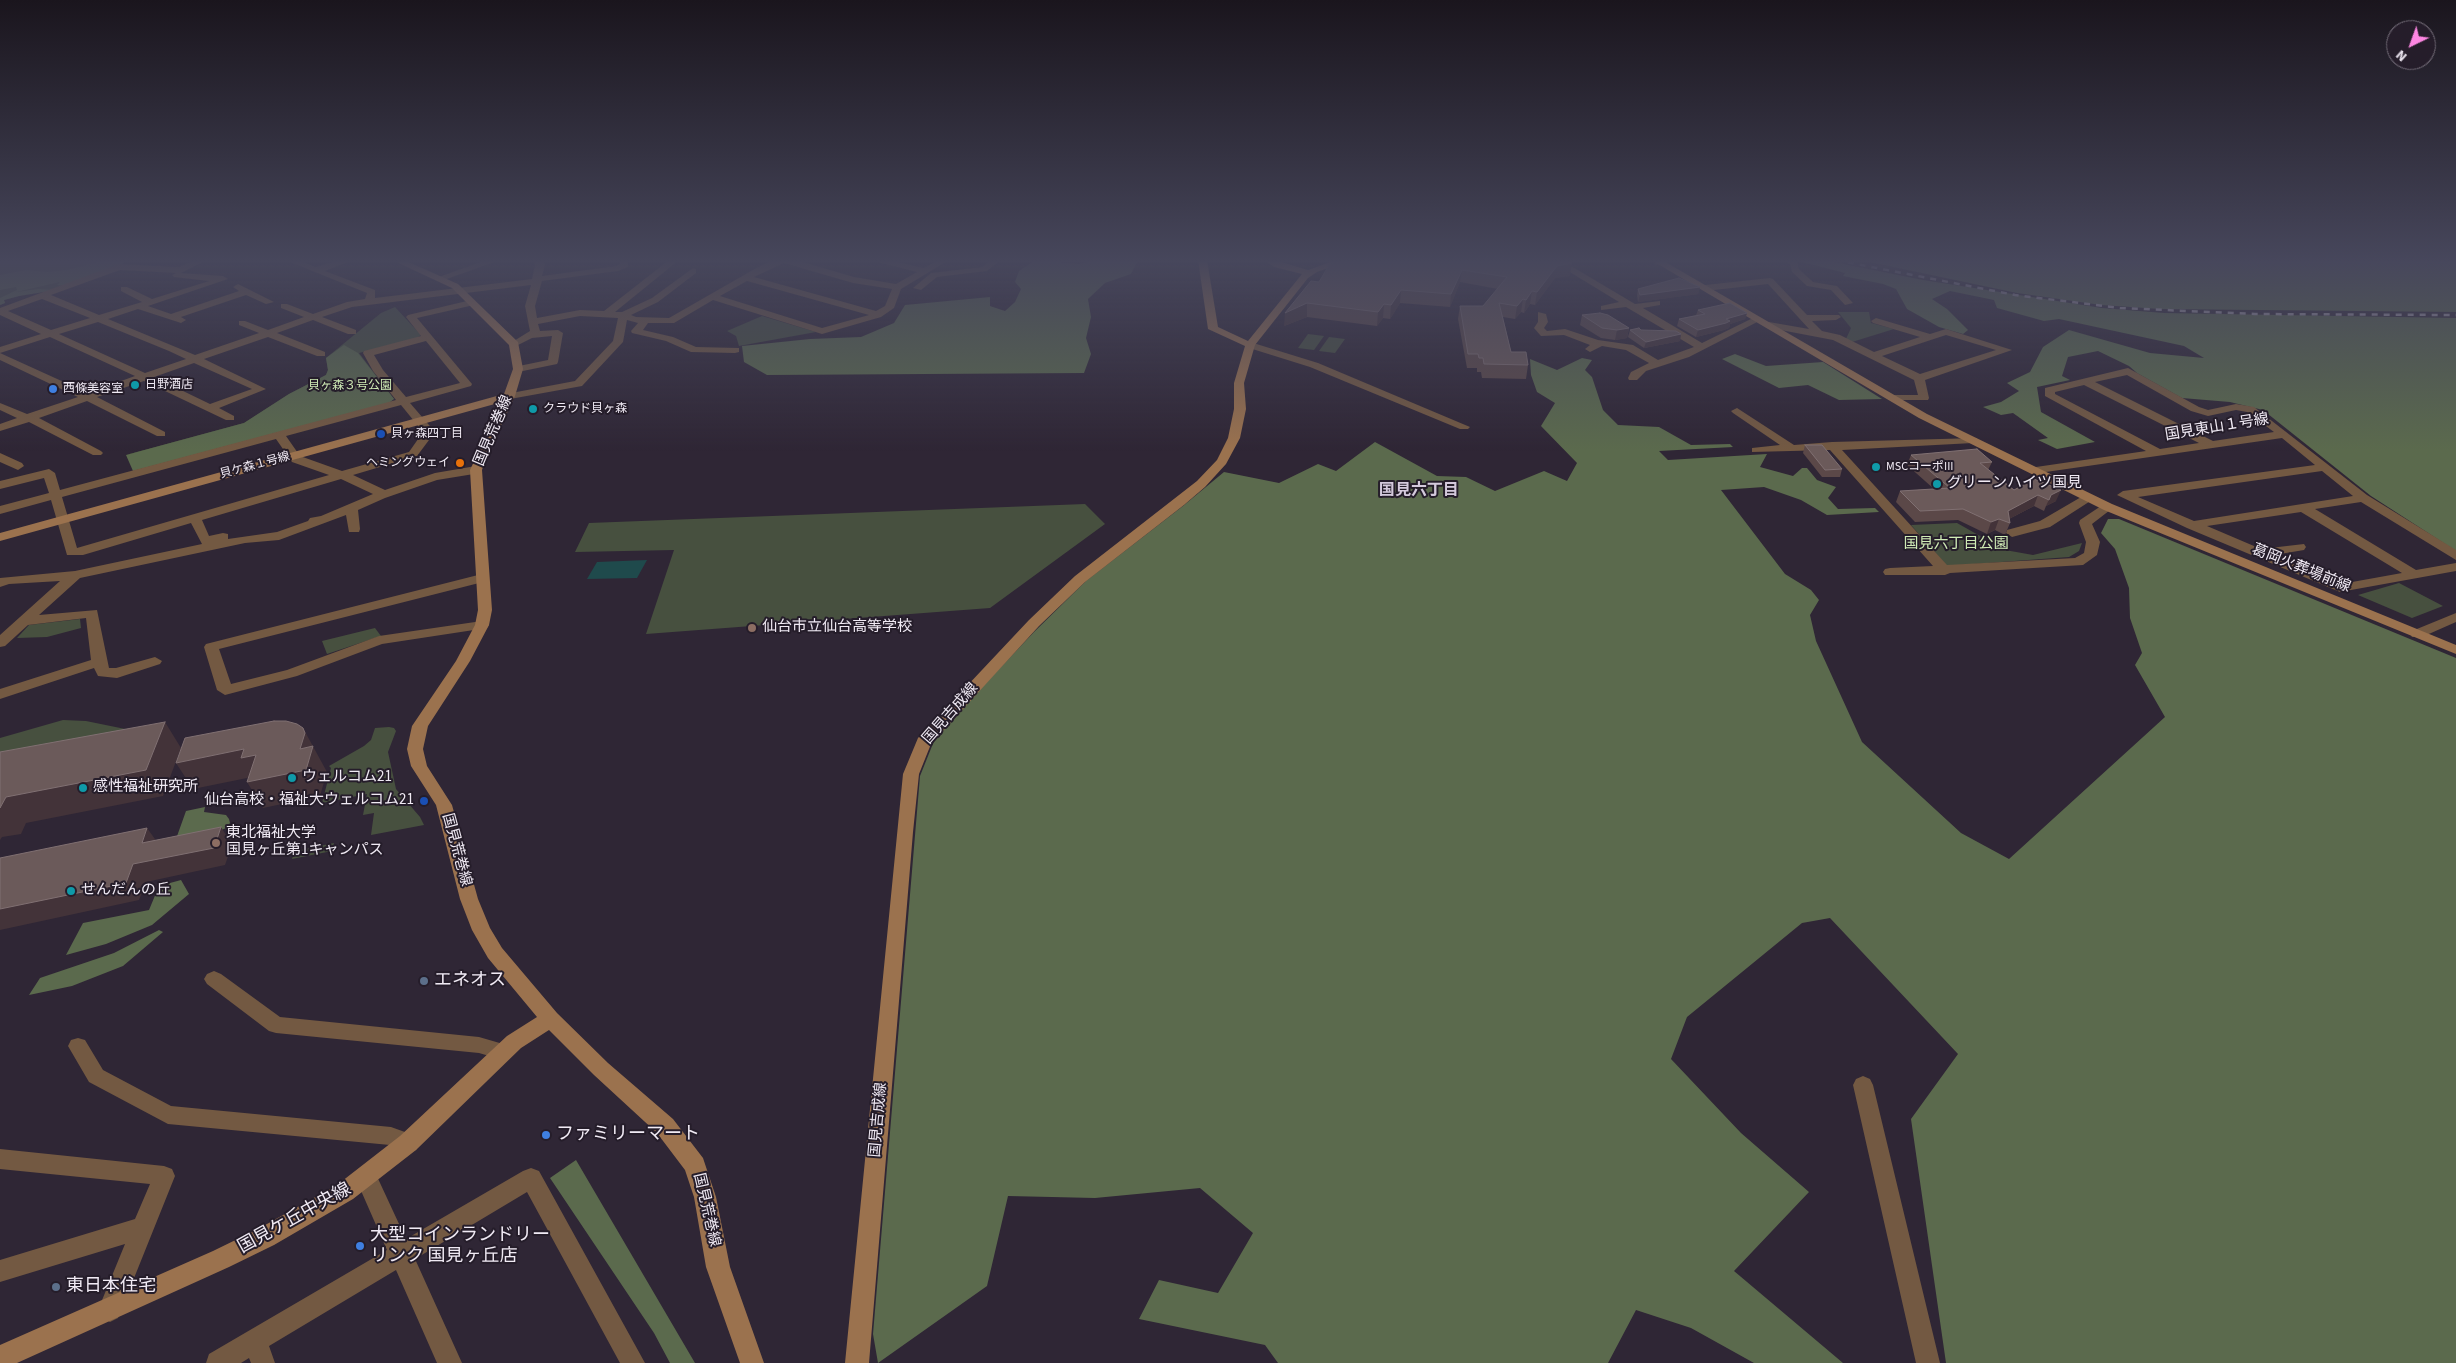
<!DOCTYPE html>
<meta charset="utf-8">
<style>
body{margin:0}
#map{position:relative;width:2456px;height:1363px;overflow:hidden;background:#2f2635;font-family:"Source Sans 3",sans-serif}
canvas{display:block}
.north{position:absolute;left:2386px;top:20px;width:50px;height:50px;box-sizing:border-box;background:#251d2a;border:1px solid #766f7b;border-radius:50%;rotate:222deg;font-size:14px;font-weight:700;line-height:20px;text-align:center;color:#f0eaf4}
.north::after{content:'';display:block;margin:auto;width:18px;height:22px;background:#fd86e2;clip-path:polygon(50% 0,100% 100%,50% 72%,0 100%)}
</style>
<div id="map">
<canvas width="2456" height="1363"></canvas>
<div class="north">N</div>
</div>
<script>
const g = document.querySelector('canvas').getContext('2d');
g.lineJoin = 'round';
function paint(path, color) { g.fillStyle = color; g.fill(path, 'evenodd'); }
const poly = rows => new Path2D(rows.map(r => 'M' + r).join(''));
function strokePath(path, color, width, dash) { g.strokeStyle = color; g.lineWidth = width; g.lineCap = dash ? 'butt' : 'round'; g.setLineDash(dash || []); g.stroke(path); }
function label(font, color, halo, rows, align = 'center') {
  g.font = font + ' "Source Sans 3","Noto Sans JP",sans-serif'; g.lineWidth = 4; g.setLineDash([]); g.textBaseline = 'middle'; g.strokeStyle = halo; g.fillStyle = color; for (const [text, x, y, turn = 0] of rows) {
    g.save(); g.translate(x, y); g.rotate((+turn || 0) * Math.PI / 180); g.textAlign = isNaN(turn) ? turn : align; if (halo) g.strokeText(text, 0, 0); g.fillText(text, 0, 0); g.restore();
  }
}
paint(poly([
 [0,260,125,260,124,263,51,292,38,291,19,296,4,300,5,303,0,305],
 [395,307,421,335,417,338,359,353,394,399,126,455,244,423,289,394,326,375,328,370,326,358,381,313],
 [1838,312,1869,312,1871,323,1894,329,1852,342,1846,339,1851,328],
 [762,316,816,332,739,346,736,336,727,331],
 [1308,334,1324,336,1314,350,1298,348],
 [1329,337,1345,339,1335,353,1319,351],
 [1085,504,1105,524,990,608,646,634,674,550,575,552,589,523],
 [1957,523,2005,550,2033,555,2082,543,2079,551,2069,557,1947,566,1911,525],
 [2399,583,2443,606,2412,618,2358,595],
 [80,619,81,628,47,637,17,638,29,625],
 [375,628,381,636,327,654,322,641],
 [63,720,86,721,135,731,0,764,0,738],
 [389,727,394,728,396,731,388,752,396,789,420,817,424,825,371,835,374,813,363,815,367,794,322,803,331,768,329,766,364,746,371,740,375,728],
 [334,843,332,851,292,859,295,851]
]), '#47503f');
paint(poly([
 [105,260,125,260,124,263,65,286,57,285,60,282,16,292,38,289,57,290,19,296,4,300,5,303,0,305,0,298,17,290,16,287,0,290,0,275,26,270,47,272,67,270],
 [1055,260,1064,263,1079,264,1094,260,1138,260,1131,274,1105,283,1088,299,1091,317,1086,338,1091,354,1084,373,767,375,744,362,742,346,810,339,861,337,894,323,905,305,990,297,990,306,1005,311,1015,302,1021,289,1015,282,1019,271,1032,262],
 [1794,260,1824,260,1923,280,2102,308,2164,313,2456,318,2456,551,2371,496,2263,410,2230,402,2182,398,2137,373,2129,366,2098,351,2068,357,2062,376,2070,380,2037,387,2041,412,2095,442,2057,449,2038,440,2048,438,2013,413,2001,415,1983,407,2001,402,2019,391,2007,383,2030,372,2043,347,2069,330,2150,353,2204,358,2184,346,2059,319,2044,321,1997,308,1994,300,1950,291,1932,299,1947,309,1968,330,1963,334,1939,327,1907,309,1896,289,1883,284,1843,276,1845,273],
 [1860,260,2456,260,2456,312,2160,309,2101,305,2017,293],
 [344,345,358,353,394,399,389,403,133,471,126,455,244,423,289,394,326,375,328,370,326,358],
 [1735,354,1766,366,1823,362,1882,399,1839,400,1808,385,1779,388,1722,359],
 [1582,358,1592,360,1585,370,1592,377,1603,410,1618,425,1659,427,1691,445,1730,444,1733,447,1659,451,1668,460,1767,454,1760,467,1793,476,1802,468,1807,468,1817,480,1836,487,1828,498,1838,509,1875,508,1879,512,1827,515,1801,500,1764,487,1721,490,1785,574,1811,590,1819,600,1810,615,1816,641,1862,742,1961,833,2009,859,2165,717,2135,665,2142,653,2130,618,2129,588,2115,549,2101,533,2108,519,2119,519,2456,658,2456,1363,1946,1363,1911,1119,1958,1054,1830,918,1802,923,1687,1017,1671,1059,1741,1133,1809,1192,1734,1271,1843,1363,1754,1363,1691,1328,1636,1310,1608,1363,1278,1363,1265,1345,1139,1319,1159,1280,1218,1293,1253,1233,1200,1188,1095,1198,1008,1196,987,1286,878,1363,873,1334,920,776,936,736,1034,632,1086,581,1183,506,1224,472,1279,483,1318,464,1336,471,1375,442,1437,476,1466,477,1495,491,1544,471,1567,481,1577,463,1541,426,1555,403,1537,392,1531,375,1530,359,1557,370],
 [205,807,204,812,226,815,229,819,230,823,226,828,171,853,186,811],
 [181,880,189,894,152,925,106,944,66,955,83,923,149,910,159,886],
 [159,930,163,932,123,966,72,986,29,995,40,978,114,953],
 [576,1160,695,1363,670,1363,654,1333,550,1178]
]), '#5b6a4d');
paint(poly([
 [647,560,637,578,587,579,597,562]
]), '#1f4a4c');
paint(poly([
 [195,260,207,260,181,273,223,276,228,279,148,306,171,314,239,291,233,287,238,284,274,302,266,304,246,295,181,317,186,320,181,323,138,309,108,319,195,355,259,333,239,325,239,321,245,321,268,330,304,317,281,308,281,304,287,304,313,314,347,302,365,299,367,293,285,260,298,260,316,267,339,260,353,260,325,271,375,290,375,298,532,279,535,265,534,260,543,260,545,265,542,276,616,266,620,264,619,260,628,260,628,267,618,271,542,281,535,306,537,318,580,310,604,311,669,260,679,260,615,312,622,312,652,298,693,268,696,269,696,273,658,302,631,315,636,317,669,318,758,267,774,260,796,260,854,277,896,284,917,272,869,260,888,260,924,268,938,260,949,260,901,289,894,308,881,317,822,334,713,300,674,323,648,323,643,330,673,337,696,347,739,348,739,352,735,353,691,352,666,341,632,333,631,331,638,323,627,320,623,342,582,386,510,399,505,396,506,394,575,381,613,341,618,318,580,316,538,324,540,331,558,330,563,333,558,362,557,364,518,372,514,371,514,367,548,360,552,336,532,338,514,347,509,344,530,331,525,306,531,285,352,307,322,317,356,330,356,334,348,334,313,320,277,333,325,352,325,356,317,356,268,337,204,359,266,389,219,408,234,416,234,420,226,420,144,381,97,397,165,432,165,436,157,436,87,401,39,418,101,451,103,453,101,455,93,455,29,422,0,431,0,424,17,418,0,410,0,403,27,414,78,397,0,360,0,347,41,334,0,315,0,308,119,264,179,267,195,260],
 [784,263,853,283,892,289,885,306,876,311,754,277,784,263],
 [120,270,176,273,172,275,174,277,209,281,152,299,127,287,121,287,121,291,142,302,99,315,51,295,120,270],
 [747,281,869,315,822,328,720,296,747,281],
 [42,299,90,318,51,330,8,311,42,299],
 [98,322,169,351,186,359,145,373,59,334,98,322],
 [50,337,135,376,88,393,0,353,50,337],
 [194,363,252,389,210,404,154,377,194,363],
 [486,260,500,260,444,280,436,278,486,260],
 [991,260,1001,260,987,271,937,277,921,290,913,288,931,273,982,267,991,260],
 [1550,260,1561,260,1635,304,1660,301,1660,305,1643,308,1702,343,1755,317,1763,319,1689,357,1646,371,1637,380,1629,380,1628,378,1631,372,1649,363,1626,350,1602,346,1590,352,1585,349,1590,345,1564,335,1541,336,1534,328,1538,322,1538,312,1546,314,1548,322,1544,328,1547,331,1565,329,1598,340,1633,345,1658,360,1694,347,1626,307,1601,310,1601,306,1619,302,1550,260],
 [1659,260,1675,260,1656,265,1654,263,1659,260],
 [1782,260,1797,260,1799,269,1813,282,1837,286,1853,303,1845,305,1831,290,1807,286,1792,272,1790,264,1782,260],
 [1770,278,1773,279,1807,315,1839,315,1841,317,1836,320,1812,321,1822,331,1840,335,1874,352,1920,337,1873,323,1871,321,1876,318,1930,334,1946,329,2012,350,1925,380,1929,398,1928,400,1888,400,1888,396,1892,395,1918,395,1914,380,1833,340,1765,327,1765,323,1769,322,1809,329,1768,284,1705,291,1700,288,1705,285,1770,278],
 [1946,335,1996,350,1920,374,1882,356,1946,335],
 [471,300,474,301,474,305,417,318,472,384,471,386,410,403,435,432,417,456,353,475,385,490,435,473,476,466,480,467,482,470,480,473,437,480,385,498,358,510,360,529,359,532,349,532,346,515,279,540,245,543,80,578,39,615,97,610,109,668,116,668,155,657,162,661,160,664,117,678,98,676,94,668,0,699,0,689,91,660,86,618,28,625,5,646,0,647,0,635,60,581,9,584,0,587,0,578,75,571,202,544,191,523,83,555,67,555,51,500,0,514,0,506,49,493,44,478,0,489,0,481,49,469,55,473,60,490,396,400,373,371,363,353,364,351,421,336,406,317,408,315,471,300],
 [426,341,460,383,406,397,383,370,374,355,426,341],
 [401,405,423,432,409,452,342,471,300,456,286,436,401,405],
 [276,439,292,462,329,475,77,548,62,497,276,439],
 [341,479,373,494,321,516,310,518,308,521,277,532,228,539,228,534,223,533,209,536,202,520,341,479],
 [1250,342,1318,363,1470,427,1468,429,1460,429,1310,367,1246,347,1245,345,1250,342],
 [2128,368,2199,407,2208,410,2236,404,2254,407,2367,495,2456,550,2456,560,2361,502,2315,509,2416,570,2456,563,2456,571,2340,592,2187,528,2117,495,2123,491,2315,465,2282,438,2032,474,2030,471,2032,468,2036,467,2146,451,2045,396,2045,388,2128,368],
 [2127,375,2191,411,2208,416,2236,410,2247,412,2274,432,2213,441,2095,382,2127,375],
 [2084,385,2199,443,2160,449,2055,394,2055,392,2084,385],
 [2322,471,2353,496,2194,521,2138,497,2322,471],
 [2301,512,2402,573,2341,584,2274,555,2304,550,2306,547,2304,544,2261,549,2207,526,2301,512],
 [1737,408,1794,445,1832,442,1977,438,1977,442,1973,443,1842,450,1947,565,2075,558,2084,553,2086,542,2079,523,2080,520,2104,504,2108,503,2114,507,2092,524,2100,542,2097,555,2083,565,1950,573,1945,575,1885,575,1883,572,1885,569,1890,568,1933,566,1830,450,1752,452,1752,448,1780,445,1733,413,1731,411,1737,408],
 [0,453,22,463,24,466,18,470,0,462,0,453],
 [2088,493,2094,497,2092,500,2050,527,2012,537,2006,533,2007,530,2040,521,2088,493],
 [482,574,489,578,487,581,219,649,231,684,287,670,379,636,482,621,487,622,489,625,487,628,382,644,297,676,225,695,217,690,204,647,206,644,482,574],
 [2456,613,2456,622,2422,637,2412,637,2410,634,2412,631,2456,613],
 [214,971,221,974,280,1017,479,1037,510,1046,513,1052,510,1058,503,1060,479,1053,276,1033,269,1031,207,984,204,979,207,974,214,971],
 [78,1038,85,1040,103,1070,171,1106,391,1127,416,1136,419,1143,416,1150,408,1153,390,1145,168,1124,89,1082,68,1046,71,1040,78,1038],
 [1863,1076,1870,1079,1873,1085,1940,1363,1916,1363,1853,1085,1856,1079,1863,1076],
 [0,1149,164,1166,172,1169,175,1176,118,1318,110,1322,102,1318,98,1310,125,1244,0,1282,0,1260,135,1219,150,1184,0,1169,0,1149],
 [366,1167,374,1170,406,1239,523,1171,531,1168,539,1171,645,1363,620,1363,527,1192,415,1259,462,1363,437,1363,396,1270,269,1346,275,1363,251,1363,249,1358,241,1363,206,1363,209,1354,387,1250,355,1177,358,1170,366,1167]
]), '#735942');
paint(poly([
 [392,260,404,260,458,284,518,342,523,369,515,396,487,455,482,470,492,610,489,625,470,661,428,726,423,749,427,766,452,805,478,899,490,928,502,948,557,1013,608,1063,673,1119,703,1158,716,1197,730,1267,764,1363,740,1363,706,1267,694,1197,685,1170,657,1133,594,1075,549,1030,521,1048,416,1150,353,1199,274,1245,229,1267,17,1363,0,1363,0,1345,213,1251,258,1229,337,1185,400,1136,507,1036,537,1017,488,958,472,930,460,899,436,805,411,766,407,749,412,726,456,661,475,625,478,610,470,470,502,402,0,541,0,533,504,394,513,369,509,345,452,288,392,260],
 [1198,260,1207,260,1218,327,1248,341,1302,274,1274,267,1264,260,1275,260,1308,270,1336,260,1351,260,1317,272,1308,278,1255,345,1244,383,1246,409,1240,438,1226,464,1205,487,1184,505,1085,582,1039,626,931,744,919,774,913,832,869,1363,845,1363,903,774,918,738,1029,620,1075,576,1197,481,1217,460,1228,438,1234,409,1234,383,1245,346,1208,329,1198,260],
 [1651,260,1662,260,1927,414,2112,504,2456,645,2456,654,2104,510,1919,418,1651,260]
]), '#9b724e');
strokePath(poly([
 [1836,260,2015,295,2120,308,2255,314,2456,315]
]), '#aea7b3', 2.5, [6, 6]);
paint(poly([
 [1339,260,1570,276,1555,278,1535,305,1530,304,1524,313,1521,312,1515,319,1503,317,1511,352,1528,365,1526,379,1482,378,1481,372,1477,372,1477,368,1467,368,1458,319,1460,306,1483,306,1498,289,1460,282,1450,307,1400,303,1390,319,1383,318,1377,326,1307,317,1284,326,1319,282],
 [1700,287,1698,294,1638,302,1637,295,1638,289],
 [1698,310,1747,313,1745,319,1730,324,1729,328,1724,330,1696,337,1677,326,1679,319,1696,315],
 [1582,315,1629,328,1627,338,1615,340,1601,338,1580,325],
 [1630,330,1641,330,1681,334,1680,341,1644,348,1628,337],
 [1805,445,1842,469,1840,477,1822,477,1803,453],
 [1911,455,1992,462,1988,470,2014,490,2034,479,2056,501,2046,506,2044,511,2034,506,2009,519,2010,523,2005,535,1995,530,1987,534,1958,520,1915,522,1896,502,1900,491,1934,489,1907,465]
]), '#5b4848');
paint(poly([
 [1572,263,1570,276,1555,278,1535,305,1537,292,1557,266],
 [1462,270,1460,282,1450,307,1451,294],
 [1700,287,1698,294,1638,302,1640,295],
 [1401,290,1400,303,1390,319,1391,305],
 [1532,291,1530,304,1524,313,1526,300],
 [1523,299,1521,312,1515,319,1517,306],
 [1307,303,1307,317,1284,326,1285,313],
 [1384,304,1383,318,1377,326,1378,312],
 [1747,313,1745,319,1730,324,1729,328,1724,330,1696,337,1698,330,1726,319],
 [1629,328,1627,338,1615,340,1617,330],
 [1681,334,1680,341,1644,348,1646,342],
 [2061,490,2056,501,2046,506,2051,495],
 [2038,495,2034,506,2005,521,2008,511],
 [1999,519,1995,530,1987,534,1991,522],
 [165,722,181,748,163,796,26,823,21,834,2,837,0,840,0,808,6,797],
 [303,728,327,772,320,796,263,808,247,782,252,777,193,789,176,763,244,749],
 [221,827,232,845,225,865,146,882,139,900,0,930,0,909,142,843,147,828,160,846]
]), '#433339');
const building = poly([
 [1339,260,1567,260,1572,263,1557,266,1537,292,1532,291,1526,300,1523,299,1517,306,1499,303,1511,352,1526,352,1528,365,1484,364,1483,358,1479,358,1478,354,1468,354,1460,306,1483,306,1507,277,1462,270,1451,294,1401,290,1391,305,1384,304,1378,312,1307,303,1285,313,1311,281,1319,282,1329,265,1339,260],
 [1679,278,1700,287,1640,295,1638,289,1679,278],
 [1730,303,1747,313,1726,319,1730,321,1726,323,1698,330,1679,319,1705,314,1698,310,1730,303],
 [1600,313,1608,315,1629,328,1617,330,1602,328,1582,315,1600,313],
 [1639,328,1641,330,1676,331,1681,334,1646,342,1630,330,1639,328],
 [1805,445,1822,445,1842,469,1825,470,1805,445],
 [1977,449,1992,462,1980,463,2014,490,2034,479,2061,490,2051,495,2049,500,2038,495,2008,511,2010,523,1999,519,1991,522,1963,509,1920,511,1900,491,1950,488,1911,455,1977,449],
 [274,721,286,721,297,724,303,728,305,733,300,749,313,746,306,770,247,782,256,755,241,758,244,749,176,763,185,738,274,721],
 [165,722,146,770,6,797,0,808,0,752,165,722],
 [221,827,214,848,133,864,126,883,0,909,0,858,147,828,142,843,221,827]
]);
paint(building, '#6b5a5a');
strokePath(building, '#807072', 1);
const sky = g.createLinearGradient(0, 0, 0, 451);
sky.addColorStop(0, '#1a151d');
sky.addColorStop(0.58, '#47475c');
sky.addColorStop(1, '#47475c00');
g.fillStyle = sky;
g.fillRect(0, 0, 2456, 451);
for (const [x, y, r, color] of [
 [135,385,5,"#0f9aa8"],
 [53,389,5,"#3f7fe0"],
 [533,409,5,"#0f9aa8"],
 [381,434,5,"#1a4fb4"],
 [460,463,5,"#e8710a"],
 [1876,467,5,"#0f9aa8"],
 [1937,484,5,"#0f9aa8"],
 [752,628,5,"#8d6e63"],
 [292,778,5,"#0f9aa8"],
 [83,788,5,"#0f9aa8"],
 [424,801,5,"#1a4fb4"],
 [216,843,5,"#8d6e63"],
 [71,891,5,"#0f9aa8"],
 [424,981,5,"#5c6f8a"],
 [546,1135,5,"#3f7fe0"],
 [360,1246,5,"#3f7fe0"],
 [56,1287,5,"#5c6f8a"]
]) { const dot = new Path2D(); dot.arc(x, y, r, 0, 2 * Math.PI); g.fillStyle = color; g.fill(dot); strokePath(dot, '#251d2a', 2); }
label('12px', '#f0eaf4', '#251d2a', [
 ["日野酒店",145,385],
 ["西條美容室",63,389],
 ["クラウド貝ヶ森",543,409],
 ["貝ヶ森四丁目",391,434],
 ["ヘミングウェイ",450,463,"right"],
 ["MSCコーポIII",1886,467]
], 'left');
label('12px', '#d0ecb6', '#251d2a', [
 ["貝ヶ森３号公園",350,386]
]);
label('12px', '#f0eaf4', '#251d2a', [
 ["貝ケ森１号線",255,466,-15]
]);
label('15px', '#f0eaf4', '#251d2a', [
 ["国見東山１号線",2217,428,-9],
 ["国見荒巻線",494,431,-67],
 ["葛岡火葬場前線",2301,569,22],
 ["国見吉成線",951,714,-49],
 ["国見荒巻線",456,850,75],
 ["国見吉成線",879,1120,-85],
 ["国見荒巻線",706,1210,77]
]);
label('15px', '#f0eaf4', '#251d2a', [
 ["グリーンハイツ国見",1947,484],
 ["仙台市立仙台高等学校",762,628],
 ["ウェルコム21",302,778],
 ["感性福祉研究所",93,788],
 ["仙台高校・福祉大ウェルコム21",414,801,"right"],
 ["東北福祉大学",226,834],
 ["国見ヶ丘第1キャンパス",226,851],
 ["せんだんの丘",81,891]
], 'left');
label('15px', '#d0ecb6', '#251d2a', [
 ["国見六丁目公園",1956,545]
]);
label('bold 16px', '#d4c9dc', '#251d2a', [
 ["国見六丁目",1419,491]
]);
label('18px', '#f0eaf4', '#251d2a', [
 ["エネオス",434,981],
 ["ファミリーマート",556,1135],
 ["大型コインランドリー",370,1236],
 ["リンク 国見ヶ丘店",370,1257],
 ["東日本住宅",66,1287]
], 'left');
label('18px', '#f0eaf4', '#251d2a', [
 ["国見ケ丘中央線",295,1219,-29]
]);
</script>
